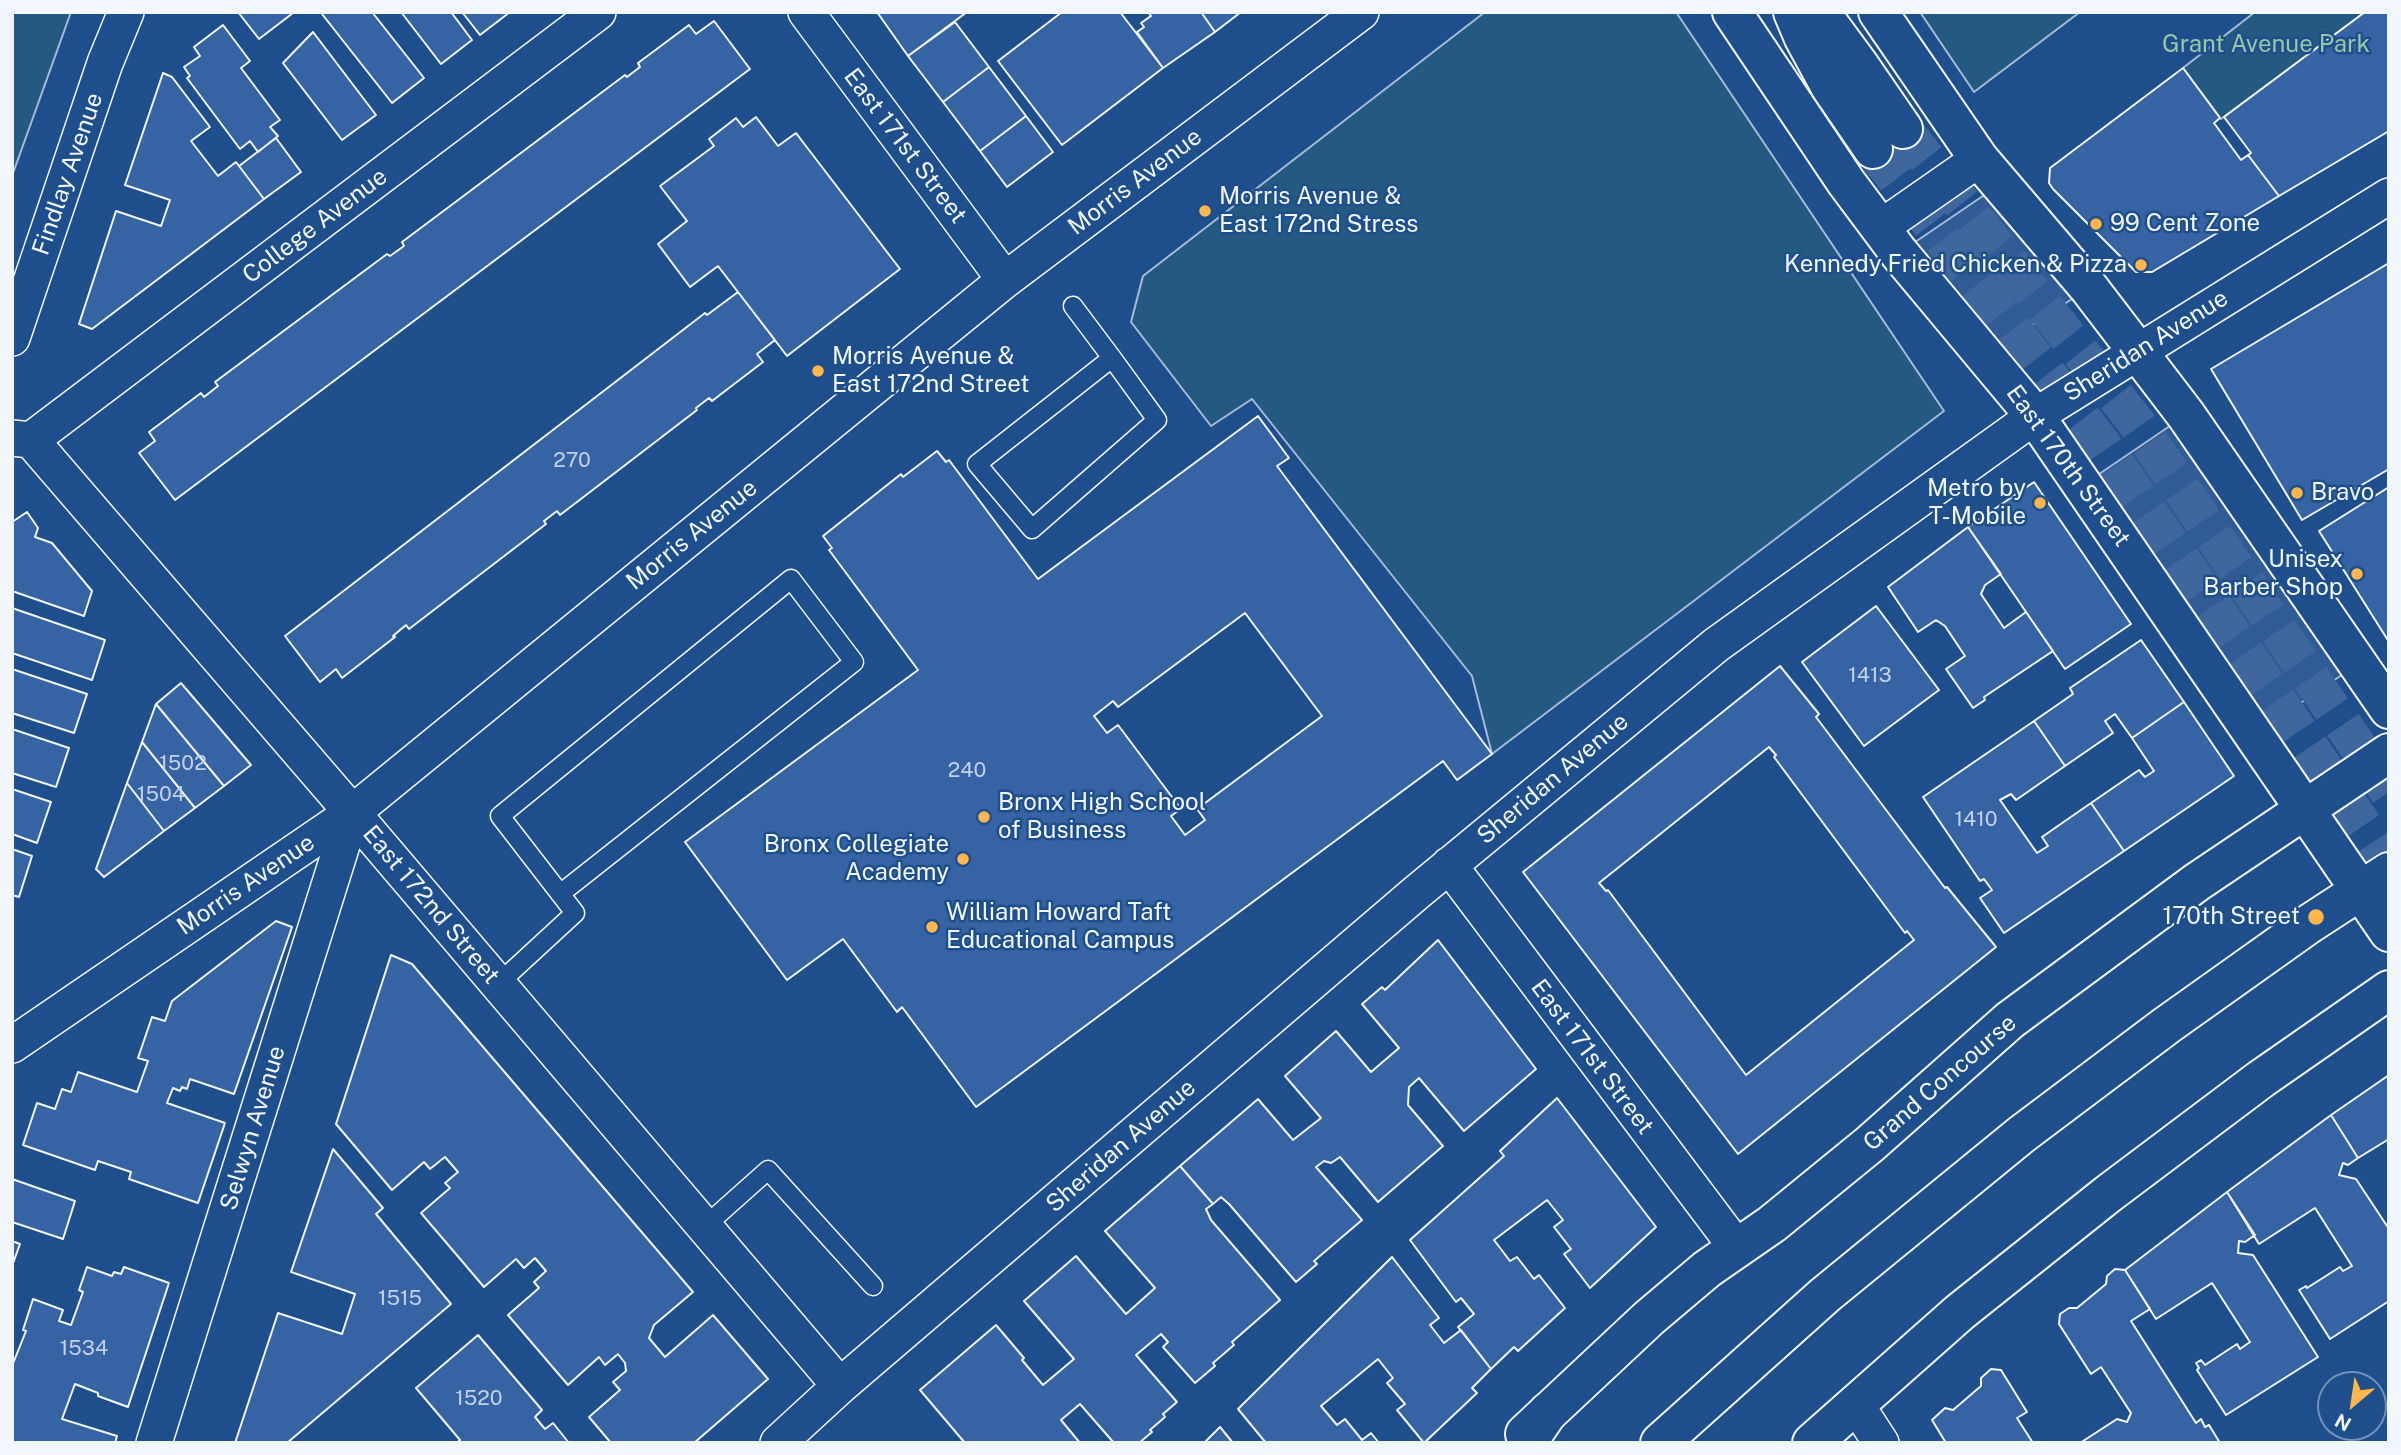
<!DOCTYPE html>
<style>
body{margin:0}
#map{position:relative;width:2401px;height:1455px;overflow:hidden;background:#1f4e8c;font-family:"Public Sans",sans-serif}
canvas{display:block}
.frame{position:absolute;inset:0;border:14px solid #f2f6ff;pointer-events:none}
.north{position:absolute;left:2317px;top:1371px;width:70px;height:70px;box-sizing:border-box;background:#1f4e8c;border:2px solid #7391ba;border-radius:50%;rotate:209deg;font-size:19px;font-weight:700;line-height:28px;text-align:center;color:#f2f6ff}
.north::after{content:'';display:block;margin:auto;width:24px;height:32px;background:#ffb74d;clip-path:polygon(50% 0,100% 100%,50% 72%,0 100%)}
</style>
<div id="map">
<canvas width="2401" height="1455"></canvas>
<div class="frame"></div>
<div class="north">N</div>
</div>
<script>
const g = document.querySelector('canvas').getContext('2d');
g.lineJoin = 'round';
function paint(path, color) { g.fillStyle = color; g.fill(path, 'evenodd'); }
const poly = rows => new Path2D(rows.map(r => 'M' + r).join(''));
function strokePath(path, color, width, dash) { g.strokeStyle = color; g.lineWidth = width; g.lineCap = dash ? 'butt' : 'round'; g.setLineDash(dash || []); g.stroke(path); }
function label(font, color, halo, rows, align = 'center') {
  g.font = font + ' "Public Sans",sans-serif'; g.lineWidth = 5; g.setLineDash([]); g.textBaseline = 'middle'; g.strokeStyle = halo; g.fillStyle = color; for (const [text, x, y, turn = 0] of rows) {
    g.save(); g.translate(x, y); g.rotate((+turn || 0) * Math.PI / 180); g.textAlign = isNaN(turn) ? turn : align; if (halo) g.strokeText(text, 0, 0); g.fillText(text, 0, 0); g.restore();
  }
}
const green = poly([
 [12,12,71,12,12,176,12,12],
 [1485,12,1676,12,1944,411,1492,754,1472,676,1252,399,1211,426,1131,322,1143,276,1485,12],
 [1920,12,2080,12,1974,92,1920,12],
 [2255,12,2365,12,2221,119,2183,68,2255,12]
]);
paint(green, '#245a82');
strokePath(green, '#a8bbd7', 2);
const parking = poly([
 [1999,185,2089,288,1986,355,1899,253,1999,185],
 [2186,415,2358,664,2255,734,2083,485,2186,415]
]);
paint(parking, '#305b95');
strokePath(parking, '#a8bbd7', 2);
const building = poly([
 [238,12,292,12,293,13,259,39,238,12],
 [325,12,372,12,424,78,392,103,322,14,325,12],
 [401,12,451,12,472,40,441,64,401,12],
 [462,12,510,12,480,35,462,12],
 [877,12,967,12,908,56,877,12],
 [1062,12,1120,12,1163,68,1062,145,998,61,1062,12],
 [1148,12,1201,12,1215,32,1163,68,1137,32,1144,27,1141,23,1151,16,1148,12],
 [1201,12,1241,12,1215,32,1201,12],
 [2365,12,2389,12,2389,131,2279,196,2248,155,2251,153,2224,117,2365,12],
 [714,21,750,69,175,500,139,453,155,441,149,432,201,393,204,397,218,386,215,382,387,254,390,256,404,246,402,242,625,75,627,77,640,67,638,63,689,25,696,34,714,21],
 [955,22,989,67,943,102,908,56,955,22],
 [223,25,250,61,241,68,280,120,270,127,278,136,258,152,250,141,240,149,187,78,190,76,184,67,200,56,194,47,223,25],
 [313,32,376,115,342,140,283,63,313,32],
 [989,67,1026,116,980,151,943,102,989,67],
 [2183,68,2220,118,2214,123,2241,160,2248,155,2279,196,2152,272,2136,272,2053,189,2049,183,2050,168,2183,68],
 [163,73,172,77,210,127,191,141,218,176,236,162,264,199,92,329,79,324,116,211,161,226,170,200,125,185,163,73],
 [1026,116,1053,152,1007,187,980,151,1026,116],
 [756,117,778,146,796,133,900,269,787,356,718,266,690,287,658,244,687,221,660,186,714,146,709,139,736,118,743,127,756,117],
 [276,138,301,172,264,199,239,166,276,138],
 [2389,263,2389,469,2302,520,2211,369,2389,263],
 [738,292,775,340,757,354,763,362,712,401,709,398,696,408,697,410,560,515,557,511,544,521,546,524,409,629,406,625,393,636,395,637,342,678,336,669,320,682,285,636,705,313,707,315,738,292],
 [1258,416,1289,458,1277,466,1492,754,1457,780,1443,761,976,1107,902,1007,897,1012,843,939,787,980,685,842,918,670,829,550,832,548,823,536,901,474,903,477,937,451,946,462,949,460,1038,579,1258,416],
 [1245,613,1322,716,1197,809,1205,820,1185,835,1171,816,1181,809,1118,725,1107,733,1094,716,1113,701,1118,707,1245,613],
 [2034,482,2131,624,2065,669,1968,527,2034,482],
 [2389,487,2389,642,2319,531,2389,487],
 [27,512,38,528,35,537,52,543,92,591,84,616,12,591,12,522,27,512],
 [1968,527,2001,574,1985,585,1981,594,2004,628,2026,612,2053,651,1984,697,1985,700,1973,708,1946,669,1965,656,1945,626,1936,620,1918,632,1888,587,1968,527],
 [1876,606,1939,690,1864,746,1802,662,1876,606],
 [12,608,105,640,92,680,12,653,12,608],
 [2141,640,2184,702,2132,738,2115,714,2105,721,2113,733,2065,766,2034,721,2073,694,2070,688,2141,640],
 [1780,666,1819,714,1816,717,1945,888,1947,887,1996,947,1738,1154,1523,872,1780,666],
 [1769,747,1776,755,1774,757,1905,933,1907,931,1914,940,1746,1075,1608,890,1606,891,1599,883,1769,747],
 [12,669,87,694,74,733,12,713,12,669],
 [181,683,251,765,224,786,156,704,181,683],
 [2184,702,2234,776,2124,851,2091,803,2139,770,2145,777,2154,771,2132,738,2184,702],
 [156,704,224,786,195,808,142,742,156,704],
 [2034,721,2065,766,2016,800,2011,794,2000,800,2037,853,2048,846,2042,837,2091,803,2124,851,2004,933,1980,898,1992,890,1984,879,1980,881,1923,797,2034,721],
 [12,729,69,748,56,787,12,773,12,729],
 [142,742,195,808,164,831,127,783,142,742],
 [127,783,164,831,104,877,96,869,127,783],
 [12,789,51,802,37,843,12,834,12,789],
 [12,849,32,856,19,897,12,895,12,849],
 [276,921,292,927,234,1094,190,1079,187,1089,182,1087,180,1091,173,1088,167,1103,225,1123,198,1203,129,1179,131,1172,98,1161,95,1170,23,1145,37,1103,55,1109,62,1089,71,1092,78,1072,137,1092,148,1061,138,1058,152,1017,165,1021,172,1001,276,921],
 [1438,940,1536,1069,1464,1131,1419,1078,1409,1087,1408,1105,1443,1146,1378,1202,1340,1157,1331,1163,1324,1161,1316,1167,1362,1220,1314,1261,1317,1264,1296,1282,1229,1204,1221,1197,1213,1204,1180,1166,1258,1099,1293,1140,1321,1118,1285,1076,1336,1031,1371,1072,1399,1048,1362,1004,1382,987,1385,990,1438,940],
 [391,955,412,964,693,1292,654,1325,649,1338,665,1357,713,1315,768,1379,694,1443,611,1443,589,1417,620,1390,613,1382,626,1371,625,1363,618,1354,605,1365,599,1357,568,1385,508,1315,539,1288,534,1282,546,1271,535,1258,524,1268,516,1259,484,1287,421,1213,450,1188,445,1183,458,1172,445,1157,430,1169,424,1162,392,1190,336,1124,391,955],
 [2389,1075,2389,1139,2358,1158,2331,1115,2389,1075],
 [1557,1098,1656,1227,1590,1288,1564,1254,1571,1249,1554,1227,1563,1220,1547,1200,1494,1240,1510,1261,1517,1257,1534,1279,1539,1275,1565,1308,1518,1351,1514,1347,1491,1369,1458,1327,1474,1314,1461,1298,1456,1302,1410,1240,1504,1156,1500,1151,1557,1098],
 [2331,1115,2358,1158,2348,1165,2343,1163,2339,1175,2356,1179,2389,1229,2389,1301,2330,1339,2299,1290,2306,1286,2307,1288,2340,1267,2343,1271,2352,1266,2315,1208,2259,1244,2227,1192,2331,1115],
 [333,1149,383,1208,376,1214,451,1304,287,1443,235,1443,278,1313,342,1334,355,1294,291,1272,333,1149],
 [1180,1166,1213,1204,1206,1209,1211,1220,1280,1300,1232,1342,1234,1345,1213,1363,1215,1366,1195,1383,1163,1347,1168,1342,1161,1334,1136,1355,1177,1402,1163,1414,1165,1417,1150,1430,1152,1432,1139,1443,1114,1443,1080,1404,1061,1420,1080,1443,965,1443,920,1390,996,1325,1024,1358,1022,1360,1043,1385,1074,1359,1024,1301,1076,1256,1126,1314,1155,1288,1105,1231,1180,1166],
 [12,1179,75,1201,63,1239,12,1222,12,1179],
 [2227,1192,2255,1235,2245,1242,2239,1241,2238,1253,2253,1255,2318,1357,2226,1415,2197,1370,2199,1368,2196,1363,2201,1360,2205,1365,2237,1344,2240,1349,2250,1342,2212,1283,2156,1319,2125,1270,2227,1192],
 [12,1241,20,1244,12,1266,12,1241],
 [1392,1257,1439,1318,1430,1325,1444,1343,1461,1330,1491,1369,1472,1388,1477,1393,1424,1443,1397,1410,1405,1404,1387,1383,1393,1378,1378,1359,1321,1406,1337,1425,1345,1419,1362,1440,1371,1433,1379,1443,1266,1443,1238,1409,1392,1257],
 [87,1267,112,1276,114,1272,121,1274,124,1267,169,1283,128,1407,98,1396,98,1393,75,1384,62,1419,117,1436,115,1443,12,1443,12,1366,26,1331,23,1330,33,1299,63,1310,59,1321,71,1325,83,1292,79,1290,87,1267],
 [2115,1269,2125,1270,2150,1309,2131,1321,2196,1423,2201,1419,2205,1427,2209,1425,2220,1443,2080,1443,2117,1419,2127,1422,2131,1413,2101,1367,2091,1374,2059,1324,2060,1314,2069,1308,2077,1308,2106,1284,2107,1276,2115,1269],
 [478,1335,542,1410,535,1417,545,1429,553,1423,569,1443,457,1443,460,1440,416,1388,478,1335],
 [1991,1369,2001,1370,2027,1412,2017,1418,2033,1443,1946,1443,1932,1420,1945,1408,1953,1410,1981,1386,1981,1378,1991,1369],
 [1220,1427,1233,1443,1204,1443,1220,1427]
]);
paint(building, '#3563a3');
strokePath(building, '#f2f6ff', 2);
strokePath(poly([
 [1903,129,2135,421,2389,792],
 [1873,149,2101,443,2389,863]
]), '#3f679d', 38, [38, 19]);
const service = poly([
 [1073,306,1112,358,1157,420,1032,529,977,464,1112,358],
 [498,984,575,913,500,816,791,579,854,662,560,894],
 [704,1227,768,1170,873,1286]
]);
const minor = poly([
 [806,12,1005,280],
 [1880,228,1979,159],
 [12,338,105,63,126,12],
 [12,438,31,440,361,823,840,1386],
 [31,440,598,12],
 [1449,865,1737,1248],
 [12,1045,352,813,1005,280,1361,12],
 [1855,1403,1881,1443],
 [154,1443,352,813],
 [778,1443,840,1386,1416,893,1716,645,2035,416,2389,196]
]);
const tertiary = poly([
 [1732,12,1846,182,1899,253,2035,416,2389,932],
 [1793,12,1804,38,1830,86,1873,149],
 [1820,12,1859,65,1903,129],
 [1878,12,1979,159,2089,288,2186,415,2389,709],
 [1525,1434,1649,1318,1707,1269,1772,1224,1870,1144,2010,1020,2197,882,2389,753],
 [1812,1443,1960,1312,2108,1194,2261,1079,2389,990]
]);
const primary = poly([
 [1527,1443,1548,1412],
 [1660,1443,1825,1295,2022,1134,2167,1025,2309,924,2389,872]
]);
strokePath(service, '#f2f6ff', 21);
strokePath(minor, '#f2f6ff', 38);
strokePath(tertiary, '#f2f6ff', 42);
strokePath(primary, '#f2f6ff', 42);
strokePath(service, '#1f4e8c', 18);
strokePath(minor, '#1f4e8c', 35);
strokePath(tertiary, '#1f4e8c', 38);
strokePath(primary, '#1f4e8c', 38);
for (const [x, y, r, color] of [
 [1205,211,7,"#ffb74d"],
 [2096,224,7,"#ffb74d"],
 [2141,265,7,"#ffb74d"],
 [818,371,7,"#ffb74d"],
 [2297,493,7,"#ffb74d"],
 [2040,503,7,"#ffb74d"],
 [2357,574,7,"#ffb74d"],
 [984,817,7,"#ffb74d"],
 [963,859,7,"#ffb74d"],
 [2316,917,9,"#ffb74d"],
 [932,927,7,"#ffb74d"]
]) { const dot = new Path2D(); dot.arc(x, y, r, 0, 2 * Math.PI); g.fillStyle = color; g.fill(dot); strokePath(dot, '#1f4e8c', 2.5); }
label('21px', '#c3d1e8', null, [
 ["270",572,461],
 ["1413",1870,676],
 ["1502",183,764],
 ["240",967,771],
 ["1504",161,795],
 ["1410",1976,820],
 ["1515",400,1299],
 ["1534",84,1349],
 ["1520",479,1399]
]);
label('24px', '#97c8a6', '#1f4e8c', [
 ["Grant Avenue Park",2266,45]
]);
label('24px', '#f2f6ff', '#1f4e8c', [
 ["East 171st Street",905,146,53],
 ["Findlay Avenue",68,174,-71],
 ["Morris Avenue",1135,182,-37],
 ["College Avenue",315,226,-37],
 ["Sheridan Avenue",2146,346,-32],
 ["East 170th Street",2068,466,54],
 ["Morris Avenue",692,535,-39],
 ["Sheridan Avenue",1553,779,-40],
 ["Morris Avenue",246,885,-34],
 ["East 172nd Street",431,905,50],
 ["East 171st Street",1592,1057,53],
 ["Grand Concourse",1940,1083,-41],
 ["Selwyn Avenue",253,1128,-73],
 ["Sheridan Avenue",1121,1146,-41]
]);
label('24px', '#f2f6ff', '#1f4e8c', [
 ["Morris Avenue &",1219,197],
 ["East 172nd Stress",1219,225],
 ["99 Cent Zone",2110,224],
 ["Kennedy Fried Chicken & Pizza",2127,265,"right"],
 ["Morris Avenue &",832,357],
 ["East 172nd Street",832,385],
 ["Metro by",2026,489,"right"],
 ["T-Mobile",2026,517,"right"],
 ["Bravo",2311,493],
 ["Unisex",2343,560,"right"],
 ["Barber Shop",2343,588,"right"],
 ["Bronx High School",998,803],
 ["of Business",998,831],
 ["Bronx Collegiate",949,845,"right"],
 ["Academy",949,873,"right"],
 ["William Howard Taft",946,913],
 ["Educational Campus",946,941],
 ["170th Street",2300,917,"right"]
], 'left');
</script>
